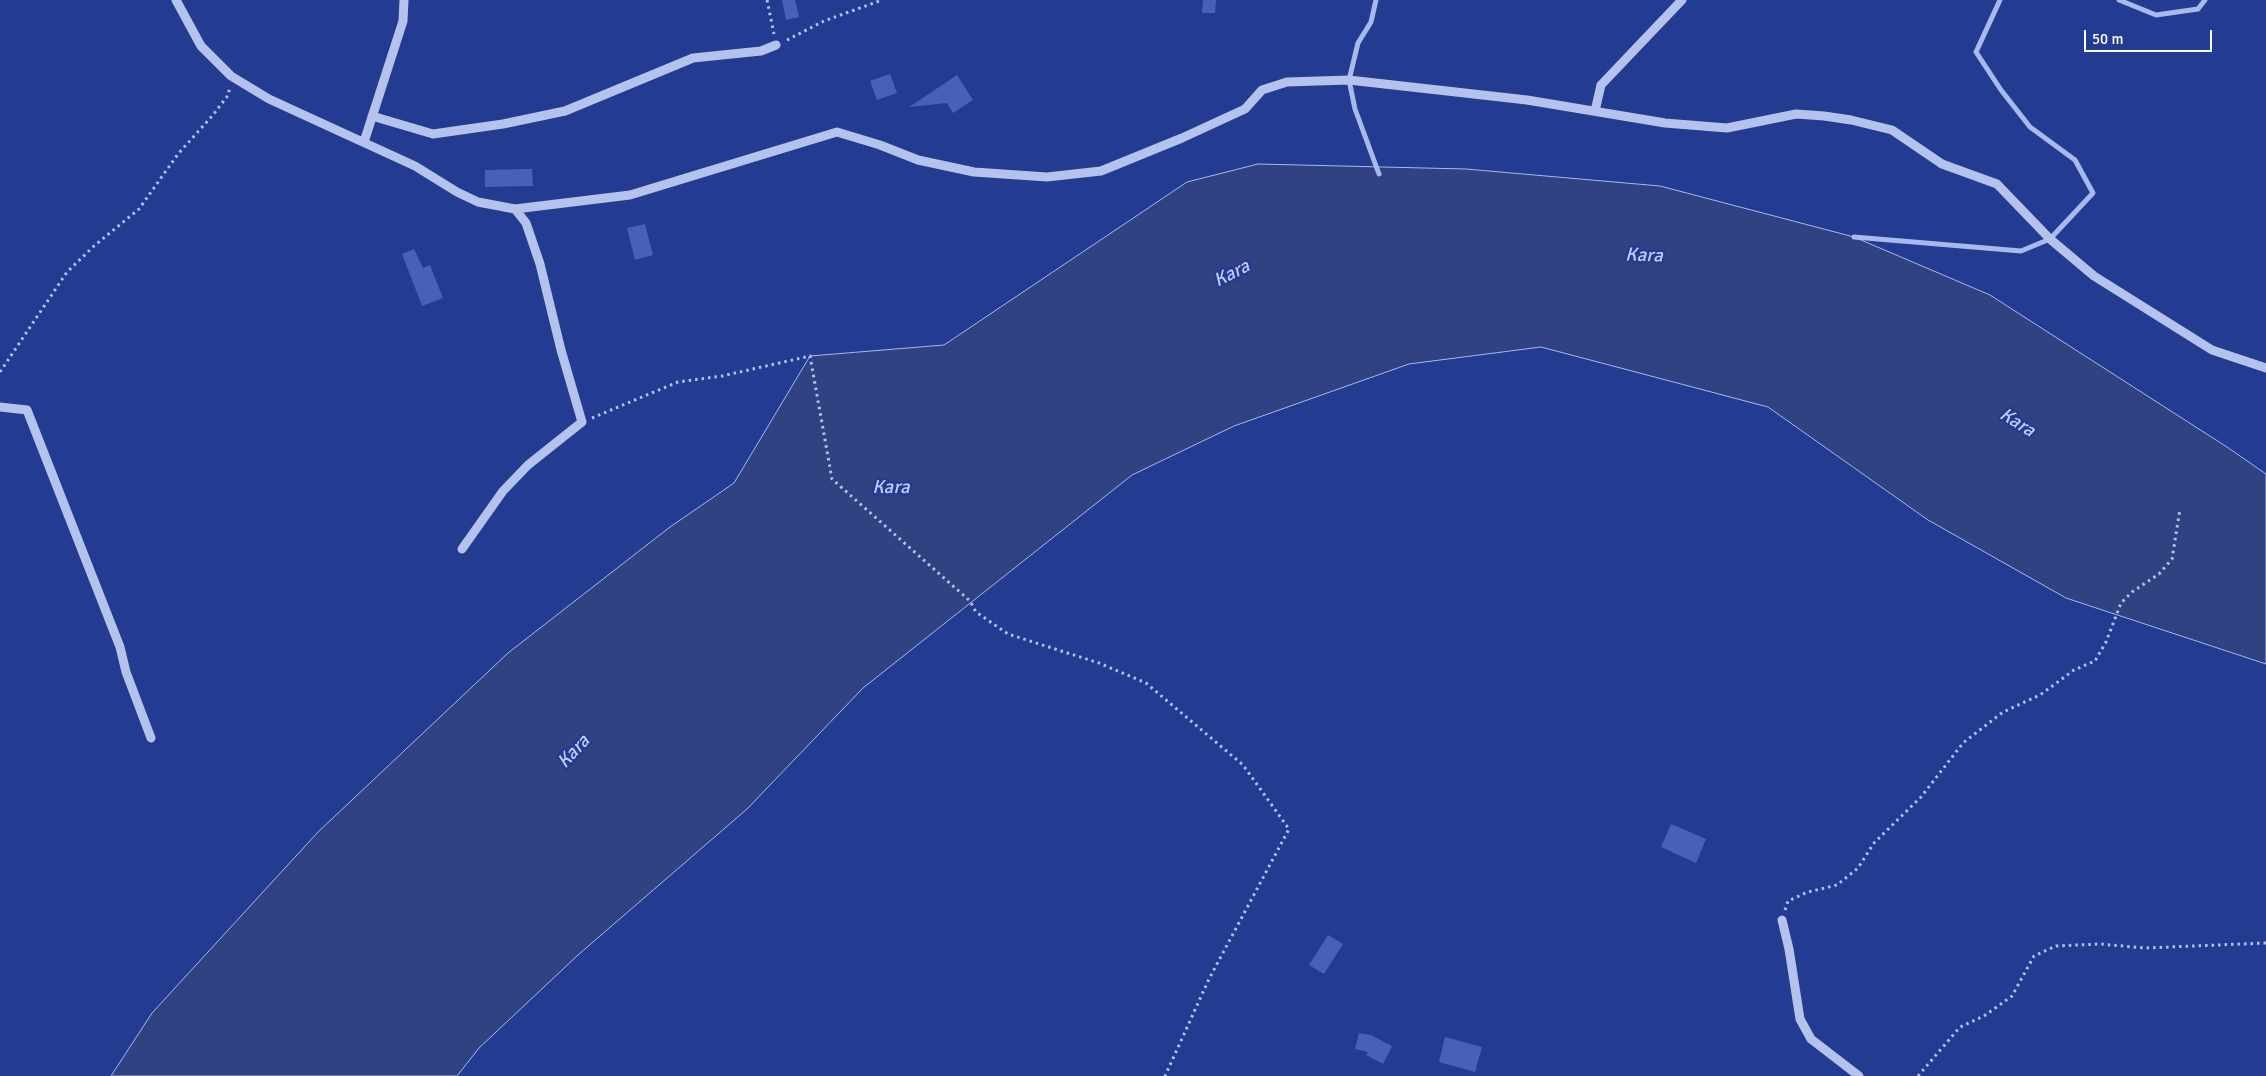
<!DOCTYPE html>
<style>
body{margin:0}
#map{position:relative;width:2266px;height:1076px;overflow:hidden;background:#233b91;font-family:Signika,sans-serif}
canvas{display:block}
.scale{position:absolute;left:2084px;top:30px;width:128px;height:22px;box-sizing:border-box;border:2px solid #fff;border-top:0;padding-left:6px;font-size:15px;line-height:18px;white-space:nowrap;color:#fff;-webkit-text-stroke:4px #233b91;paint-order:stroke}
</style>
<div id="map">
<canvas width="2266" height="1076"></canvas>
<div class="scale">50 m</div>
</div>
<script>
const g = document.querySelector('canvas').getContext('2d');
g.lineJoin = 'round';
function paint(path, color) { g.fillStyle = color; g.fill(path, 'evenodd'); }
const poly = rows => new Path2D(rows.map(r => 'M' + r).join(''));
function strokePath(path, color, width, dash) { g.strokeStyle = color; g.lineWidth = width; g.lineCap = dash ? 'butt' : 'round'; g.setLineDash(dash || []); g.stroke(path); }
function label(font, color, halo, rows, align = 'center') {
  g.font = font + ' Signika,sans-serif'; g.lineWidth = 5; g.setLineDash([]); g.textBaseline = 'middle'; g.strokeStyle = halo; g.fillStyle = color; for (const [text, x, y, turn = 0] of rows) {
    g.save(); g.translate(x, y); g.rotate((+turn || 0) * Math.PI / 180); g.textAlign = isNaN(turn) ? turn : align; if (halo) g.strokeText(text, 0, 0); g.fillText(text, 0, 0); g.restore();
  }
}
const water = poly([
 [1258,164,1466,169,1660,186,1854,237,1990,295,2227,447,2266,474,2266,664,2066,598,1928,520,1768,407,1541,347,1409,364,1234,426,1132,475,863,688,747,809,578,955,479,1048,457,1076,111,1076,152,1013,318,832,508,653,670,527,734,483,810,356,944,345,1187,182,1258,164]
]);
paint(water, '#304282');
strokePath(water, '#a8b9ed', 1);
strokePath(poly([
 [1376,0,1371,22,1358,43,1349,80,1355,109,1379,174],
 [2119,0,2156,15,2198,9,2205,0],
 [1854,237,2021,251,2050,239,2093,193,2075,160,2030,127,2001,90,1976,52,2000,0]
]), '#a8b9ed', 5);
paint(poly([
 [782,0,795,0,799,17,786,20],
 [1203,0,1216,0,1215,13,1202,13],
 [890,74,897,93,877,100,870,81],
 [957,75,973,100,953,113,947,103,909,107],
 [527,169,532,169,533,186,485,187,485,170],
 [645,224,653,255,635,260,627,228],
 [414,249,423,268,430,265,443,298,422,306,402,254],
 [1671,824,1706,839,1696,863,1661,847],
 [1328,935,1343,944,1324,974,1309,965],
 [1359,1033,1371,1035,1392,1046,1383,1064,1366,1055,1368,1052,1355,1049],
 [1445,1037,1482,1047,1475,1072,1439,1062]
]), '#4761b6');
strokePath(poly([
 [767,0,774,34],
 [787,40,824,21,882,0],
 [0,372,67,272,94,246,139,209,178,154,213,115,229,94,229,89],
 [592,418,678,382,722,376,810,356,832,479,970,601,976,612,1008,634,1099,663,1146,683,1243,765,1289,829,1209,979,1165,1076],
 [1785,910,1788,901,1808,892,1837,885,1858,868,1874,843,1921,797,1963,743,2003,712,2040,695,2074,670,2095,661,2106,642,2121,603,2132,592,2159,574,2172,559,2180,509],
 [1918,1076,1960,1027,1984,1016,2012,996,2034,956,2056,946,2100,944,2145,948,2266,943]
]), '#b4c2ec', 3, [2.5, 4]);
strokePath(poly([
 [176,0,201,46,231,76,269,99,415,166,457,192,478,202,515,209,630,195,837,132,880,145,918,160,974,172,1047,177,1101,171,1182,138,1245,109,1262,90,1287,82,1349,80,1527,100,1665,123,1727,128,1796,114,1824,116,1851,120,1892,130,1942,164,1997,184,2050,239,2094,276,2212,350,2266,368],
 [1595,111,1601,85,1682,0],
 [372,116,433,134,503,124,565,111,693,58,761,51,776,45],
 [364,142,403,21,404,0],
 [0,407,27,410,120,647,126,672,151,738],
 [462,549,503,491,528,465,582,422,561,350,540,264,526,223,515,209],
 [1782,920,1789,949,1800,1019,1811,1039,1859,1076]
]), '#b4c2ec', 9);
label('italic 19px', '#c0cdf3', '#233b91', [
 ["Kara",1644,256,2],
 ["Kara",1232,274,-27],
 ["Kara",2017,423,32],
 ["Kara",891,488],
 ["Kara",574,752,-47]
]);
</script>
